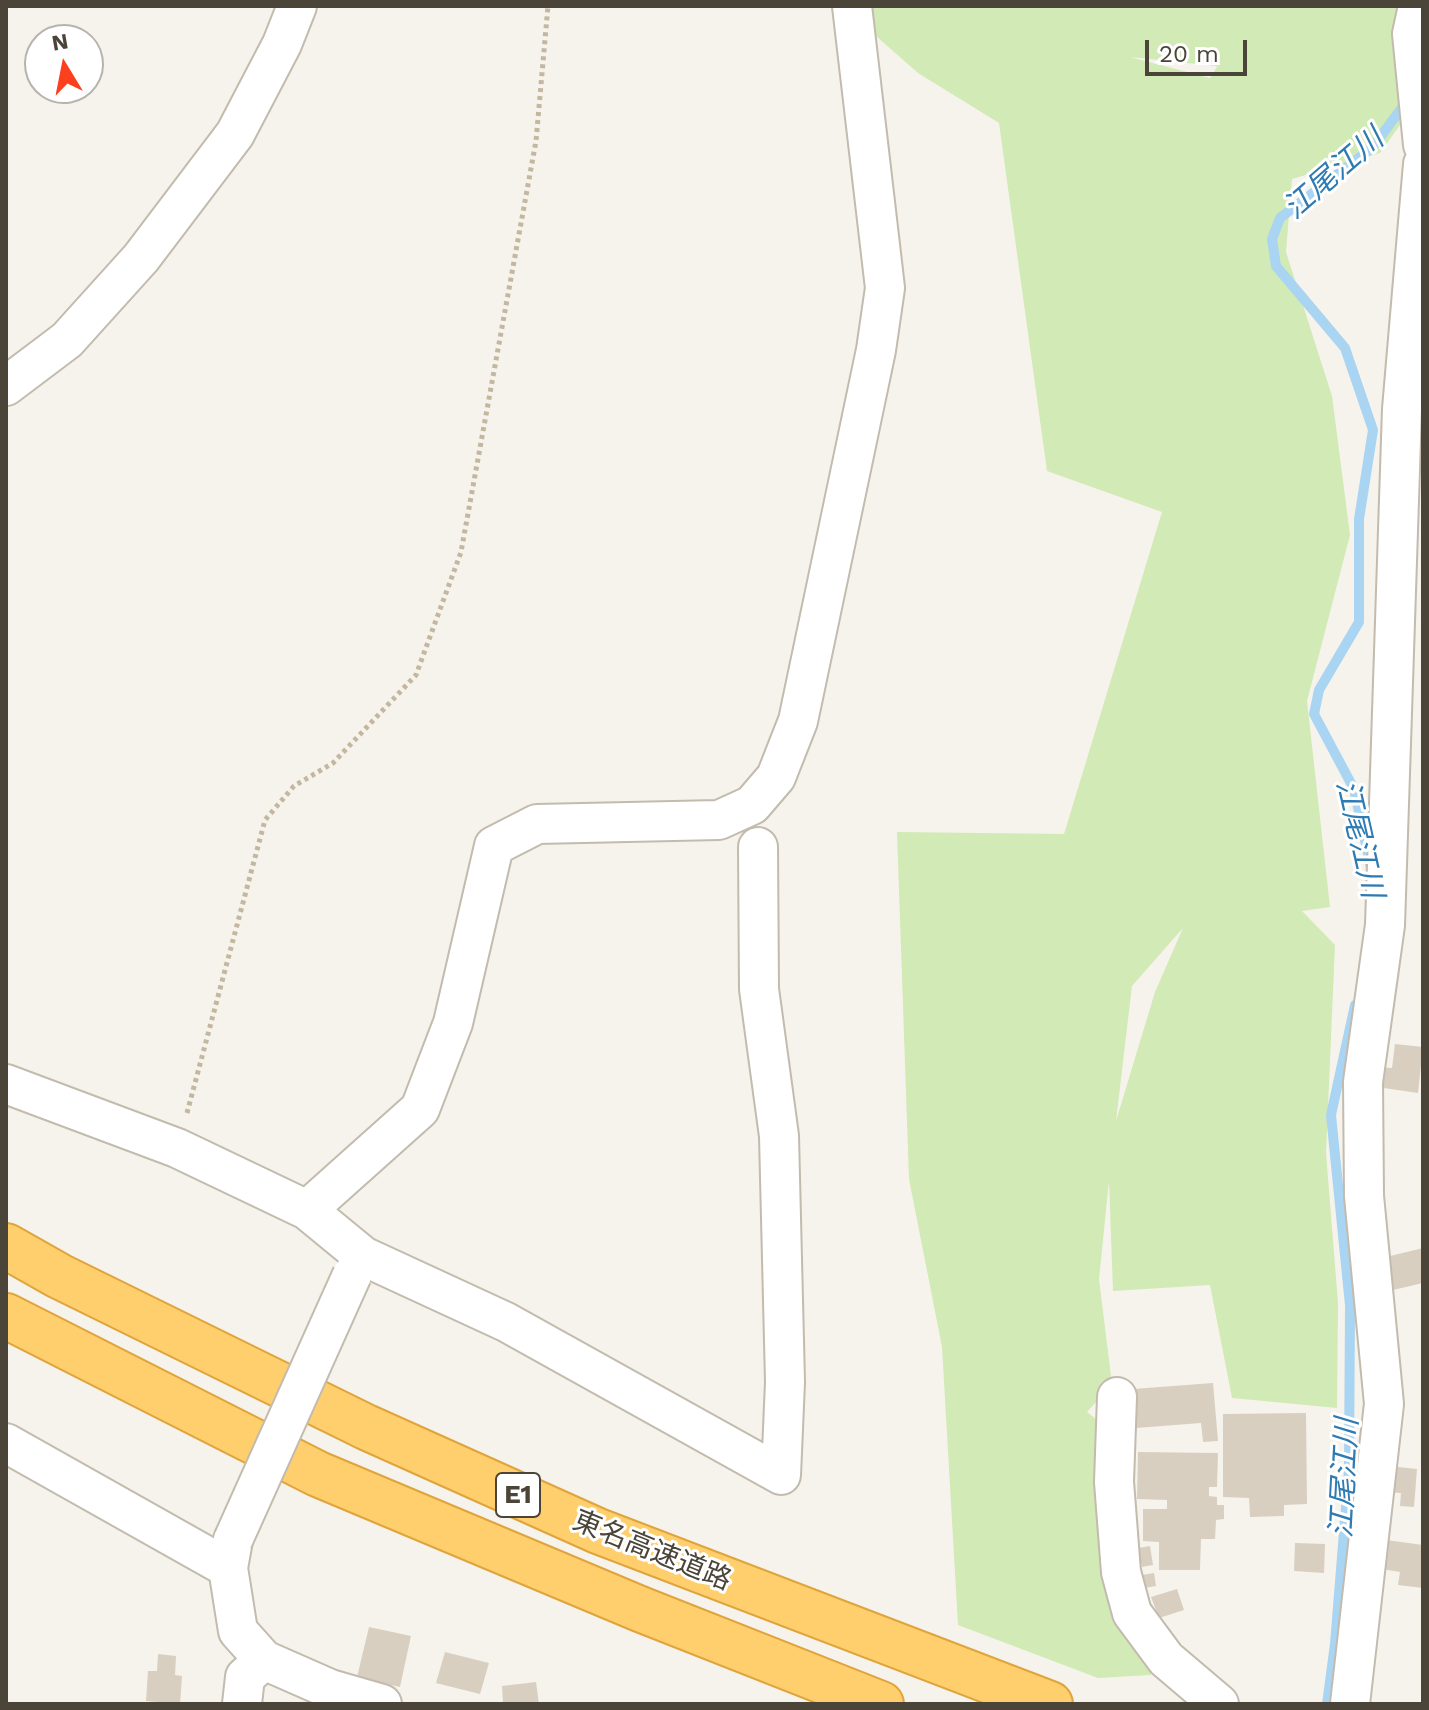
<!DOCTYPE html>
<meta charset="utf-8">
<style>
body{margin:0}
#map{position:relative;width:1429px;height:1710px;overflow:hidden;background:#f6f3ec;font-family:"Work Sans",sans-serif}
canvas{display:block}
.frame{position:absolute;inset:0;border:8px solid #4b4439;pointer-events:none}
.north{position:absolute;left:24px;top:24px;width:80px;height:80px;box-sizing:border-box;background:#fff;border:2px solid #b7b4b0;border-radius:50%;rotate:350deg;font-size:22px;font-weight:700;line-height:32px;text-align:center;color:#4b4439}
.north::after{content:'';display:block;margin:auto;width:28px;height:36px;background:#fc3f1d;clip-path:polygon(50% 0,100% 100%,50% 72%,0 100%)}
.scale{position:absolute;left:1145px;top:40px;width:102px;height:36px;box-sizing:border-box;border:4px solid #4b4439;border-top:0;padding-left:10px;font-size:24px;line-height:28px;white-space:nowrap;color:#4b4439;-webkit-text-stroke:6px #fff;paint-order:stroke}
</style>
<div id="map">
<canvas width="1429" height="1710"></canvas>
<div class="frame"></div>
<div class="north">N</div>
<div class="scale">20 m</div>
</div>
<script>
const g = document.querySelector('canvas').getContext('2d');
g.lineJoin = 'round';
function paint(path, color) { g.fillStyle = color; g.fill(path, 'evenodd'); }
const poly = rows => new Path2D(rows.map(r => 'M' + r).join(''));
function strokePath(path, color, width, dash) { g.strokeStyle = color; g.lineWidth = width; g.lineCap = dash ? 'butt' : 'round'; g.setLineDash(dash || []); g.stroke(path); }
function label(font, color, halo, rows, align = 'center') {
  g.font = font + ' "Work Sans","Noto Sans JP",sans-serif'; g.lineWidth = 6; g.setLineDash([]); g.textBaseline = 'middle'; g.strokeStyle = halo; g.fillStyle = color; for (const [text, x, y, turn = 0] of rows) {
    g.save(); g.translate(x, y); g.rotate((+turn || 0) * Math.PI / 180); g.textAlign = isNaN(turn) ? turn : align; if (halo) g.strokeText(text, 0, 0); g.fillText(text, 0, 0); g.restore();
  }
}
paint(poly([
 [868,6,1423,6,1423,93,1380,153,1292,179,1286,252,1332,396,1350,535,1307,701,1330,907,1302,911,1335,945,1326,1153,1338,1303,1337,1408,1232,1398,1210,1285,1113,1291,1109,1181,1099,1279,1112,1384,1087,1412,1116,1435,1151,1675,1098,1678,958,1625,942,1347,909,1179,897,832,1064,834,1162,512,1047,471,999,123,918,73,868,29],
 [1130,57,1216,66,1217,67,1210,78],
 [1183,928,1155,992,1116,1121,1132,986]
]), '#d2eab5');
strokePath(poly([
 [1371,868,1354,789,1314,714,1319,690,1359,622,1359,519,1373,430,1345,348,1276,266,1272,239,1280,218,1372,148,1407,101],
 [1327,1704,1335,1644,1349,1470,1350,1305,1331,1115,1355,1005]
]), '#a9d4f2', 10);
paint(poly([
 [1395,1044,1423,1047,1418,1093,1377,1087,1379,1067,1392,1068],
 [1423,1248,1423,1283,1393,1290,1386,1257],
 [1213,1383,1218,1441,1203,1442,1201,1423,1136,1428,1133,1389],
 [1306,1413,1307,1504,1284,1505,1284,1516,1250,1517,1249,1498,1223,1497,1223,1414],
 [1138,1452,1218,1453,1217,1487,1209,1487,1209,1496,1217,1497,1217,1505,1224,1505,1224,1519,1216,1520,1215,1539,1201,1539,1200,1570,1159,1570,1159,1542,1143,1541,1143,1509,1167,1509,1167,1500,1137,1499],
 [1389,1466,1417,1469,1414,1507,1400,1506,1401,1493,1387,1492],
 [1379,1539,1423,1545,1423,1588,1398,1585,1400,1572,1375,1568],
 [1295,1543,1325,1544,1324,1573,1294,1571],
 [1150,1546,1153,1565,1142,1567,1138,1548],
 [1154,1573,1156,1586,1144,1588,1142,1575],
 [1177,1589,1184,1610,1159,1618,1151,1597],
 [369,1627,411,1636,400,1687,357,1677],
 [445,1652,489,1663,480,1694,436,1683],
 [158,1654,176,1656,175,1675,182,1676,180,1704,146,1701,148,1671,157,1671],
 [536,1682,539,1704,503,1704,502,1686]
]), '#d8cfc1');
const minor = poly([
 [1418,6,1412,34,1423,145],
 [6,386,67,340,141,258,235,134,282,44,297,6],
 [6,1084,177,1148,307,1210,363,1256,506,1322,781,1475,785,1382,779,1136,759,989,758,847],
 [307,1210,420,1109,453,1023,494,846,537,824,719,820,752,805,776,777,798,721,876,350,885,288,852,6],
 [1117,1397,1114,1482,1121,1572,1132,1613,1166,1659,1219,1704],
 [6,1443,228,1568],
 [233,1540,228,1568,238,1631,264,1660,330,1689,382,1704],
 [242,1704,245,1677,264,1660],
 [1350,1704,1384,1404,1364,1196,1363,1082,1385,925,1402,409,1423,164]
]);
const highway = poly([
 [6,1246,59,1276,366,1427,598,1531,1050,1704],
 [6,1316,318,1474,640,1609,881,1704]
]);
strokePath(minor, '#c2bbae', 42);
strokePath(highway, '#e0a43c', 48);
strokePath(poly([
 [187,1113,265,820,294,786,333,763,416,675,461,552,536,141,548,6]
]), '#c4b79f', 5, [4, 4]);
strokePath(minor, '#fff', 38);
strokePath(highway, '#ffcf6e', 44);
const minorBridge = poly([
 [233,1540,352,1275]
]);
strokePath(minorBridge, '#c2bbae', 42, []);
strokePath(minorBridge, '#fff', 38);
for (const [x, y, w] of [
 [518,1495,44]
]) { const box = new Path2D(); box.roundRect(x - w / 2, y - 22, w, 44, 6); g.fillStyle = '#fff'; g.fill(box); strokePath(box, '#4b4439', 2); }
label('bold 26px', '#4b4439', null, [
 ["E1",518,1495]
]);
label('28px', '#4b4439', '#fff', [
 ["東名高速道路",652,1551,22]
]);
label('italic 30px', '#2e7ab2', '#fff', [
 ["江尾江川",1334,174,-41],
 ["江尾江川",1359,839,77],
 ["江尾江川",1345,1478,-87]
]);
</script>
